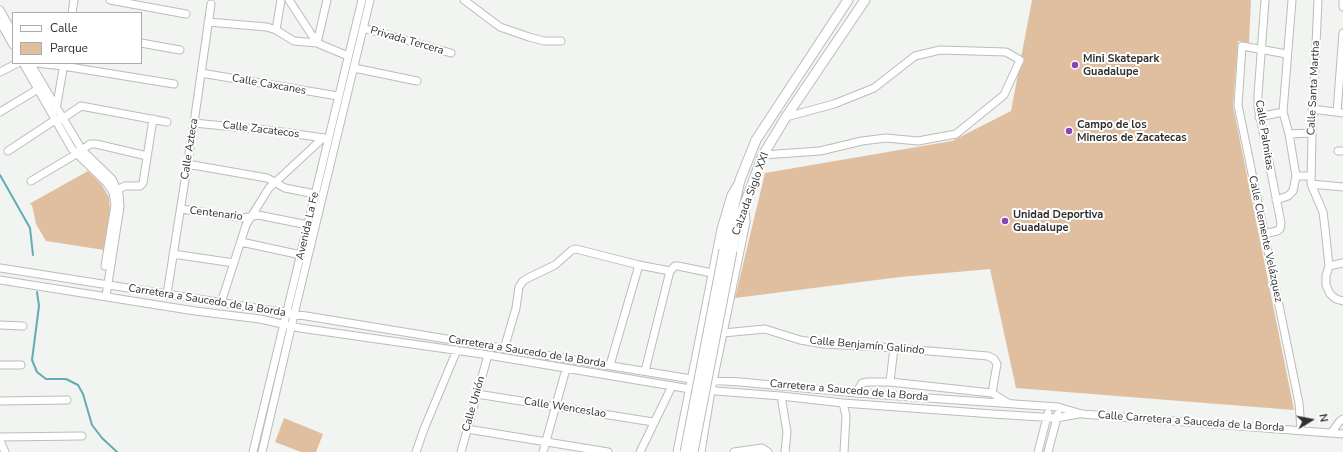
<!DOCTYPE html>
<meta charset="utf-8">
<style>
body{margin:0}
#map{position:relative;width:1343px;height:452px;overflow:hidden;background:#f1f4f0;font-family:"Nunito Sans",sans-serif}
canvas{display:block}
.legend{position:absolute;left:12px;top:12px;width:130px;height:52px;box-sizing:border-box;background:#fff;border:1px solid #acacab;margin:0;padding:5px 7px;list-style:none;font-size:12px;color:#2f302e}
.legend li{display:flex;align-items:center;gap:8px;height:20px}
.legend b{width:20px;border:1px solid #acacab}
.north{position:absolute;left:1291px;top:400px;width:40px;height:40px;-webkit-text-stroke:3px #fff;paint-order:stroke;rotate:80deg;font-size:11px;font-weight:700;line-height:16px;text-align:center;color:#2f302e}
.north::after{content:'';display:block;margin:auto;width:14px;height:18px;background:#2f302e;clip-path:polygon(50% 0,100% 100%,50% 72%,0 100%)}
</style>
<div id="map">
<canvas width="1343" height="452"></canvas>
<ul class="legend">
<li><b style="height:5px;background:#fff"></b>Calle</li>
<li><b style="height:11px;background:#e0bfa0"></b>Parque</li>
</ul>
<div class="north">N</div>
</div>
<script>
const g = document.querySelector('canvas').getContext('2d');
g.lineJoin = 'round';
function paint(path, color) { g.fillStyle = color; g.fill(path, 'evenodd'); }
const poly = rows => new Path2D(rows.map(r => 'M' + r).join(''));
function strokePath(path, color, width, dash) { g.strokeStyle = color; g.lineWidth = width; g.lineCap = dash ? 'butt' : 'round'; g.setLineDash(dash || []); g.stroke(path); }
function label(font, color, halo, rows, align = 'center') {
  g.font = font + ' "Nunito Sans",sans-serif'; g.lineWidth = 4; g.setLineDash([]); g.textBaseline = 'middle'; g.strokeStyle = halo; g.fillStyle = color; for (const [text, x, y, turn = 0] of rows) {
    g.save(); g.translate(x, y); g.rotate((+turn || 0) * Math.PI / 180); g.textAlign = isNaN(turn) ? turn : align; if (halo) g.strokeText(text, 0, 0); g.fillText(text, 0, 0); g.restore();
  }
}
paint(poly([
 [1032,0,1251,0,1249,43,1238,41,1233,106,1294,410,1016,388,990,269,900,277,735,298,765,173,952,141,1011,111],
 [88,171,101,184,109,197,110,209,104,250,46,241,36,224,32,205,29,204],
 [284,418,323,434,316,452,301,452,275,442]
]), '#e0bfa0');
strokePath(poly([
 [0,175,30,228,33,255],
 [37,292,39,306,32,360,37,372,46,379,66,379,78,385,83,394,92,425,102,438,117,452]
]), '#62adb3', 2);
const minor = poly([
 [110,0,186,14],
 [289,0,317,43],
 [327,0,317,43,348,56],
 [464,0,500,27,529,37,544,41,561,41],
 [1292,0,1283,112,1289,134,1296,176],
 [1318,0,1312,133,1311,184,1323,212,1325,228,1329,266,1326,276,1326,285,1330,294,1336,299,1343,301],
 [1343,0,1343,7],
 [0,10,13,33],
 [72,13,74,0],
 [0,22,13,45],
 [208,22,267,27,276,30,294,41,317,43],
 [363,28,451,53],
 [276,30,281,0],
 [141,43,180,50],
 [1287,54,1242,46,1238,105,1299,403,1301,430],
 [23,63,72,149,106,182,113,192,115,205,105,266],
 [30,63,82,150,112,179,119,194,120,207,106,296],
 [36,63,63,66,174,84],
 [354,68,417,81],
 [0,72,18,63],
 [201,73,338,96],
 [1312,109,1343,113],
 [56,110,64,63],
 [0,112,38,89,41,89],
 [1337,112,1343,33],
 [1259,117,1283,112],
 [194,123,275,131,324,138],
 [1289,134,1312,133],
 [8,151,55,120,62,119,81,106,167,122],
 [1338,151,1343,151],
 [763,155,820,151,862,141,886,138,918,141,956,134,1004,95,1020,60,1006,52,940,50,915,56,874,88,834,104,786,117],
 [187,164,267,178,285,188,315,194],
 [31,181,78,153,90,144,96,144,147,156],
 [1311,184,1343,187],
 [115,191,125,186,140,186,143,183,153,119],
 [1276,200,1288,196,1293,191,1296,176,1311,176],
 [181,209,244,218,258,215,308,225],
 [1264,234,1277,231,1280,229,1281,223,1258,106,1258,95,1265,0],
 [241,242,301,255],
 [173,254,234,263],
 [1329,266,1343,263],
 [0,268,294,314,691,379,740,382,856,393,1058,407,1082,414,1343,434],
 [0,280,195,311,260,319,300,328,482,354,690,389,781,396,843,403,993,414,1057,418,1078,414],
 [167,294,194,123,211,4],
 [221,303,246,225,251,217,269,188,323,138],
 [0,325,23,326],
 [723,333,765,329,800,340,824,344,894,348,988,356,994,359,997,364,992,393,1008,403],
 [504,349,516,308,519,287,523,281,528,278,555,265,572,250,576,249,639,265,670,271,675,266,678,266,712,273],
 [0,365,21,365],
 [610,365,639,265],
 [645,371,670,271],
 [890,382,894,348],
 [856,393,862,383,868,382,890,382,992,393],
 [477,394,653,422],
 [781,396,787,432,785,452],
 [0,401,67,400],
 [843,403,846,416,844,452],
 [467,429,608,452],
 [1331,433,1340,421,1343,419],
 [0,437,82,436],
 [0,441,5,452],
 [253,452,362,0],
 [262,452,297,302,370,0],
 [416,452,424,429,457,350],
 [461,452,488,355],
 [543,452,566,369],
 [640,452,672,386],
 [677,452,721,229,731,195,737,185],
 [701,452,711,391,746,222,745,207],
 [734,452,762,448,768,452],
 [1038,452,1048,413],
 [1048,452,1058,414]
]);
const major = poly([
 [724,250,740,180,756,140,848,0],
 [732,251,737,225,763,155,786,117,865,0]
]);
strokePath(minor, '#babdb9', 9);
strokePath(major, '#babdb9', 11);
strokePath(minor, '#fff', 7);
strokePath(major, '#fff', 9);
const majorBridge = poly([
 [685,452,724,250],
 [693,452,732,251]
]);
strokePath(majorBridge, '#babdb9', 11, []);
strokePath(majorBridge, '#fff', 9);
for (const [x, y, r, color] of [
 [1075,65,4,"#8546bb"],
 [1069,131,4,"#8546bb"],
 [1005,221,4,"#8546bb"]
]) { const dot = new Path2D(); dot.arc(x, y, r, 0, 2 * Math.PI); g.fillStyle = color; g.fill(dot); strokePath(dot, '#fff', 1.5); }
label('11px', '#2f302e', '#fff', [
 ["Privada Tercera",407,41,16],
 ["Calle Caxcanes",269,85,10],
 ["Calle Santa Martha",1314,88,-87],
 ["Calle Zacatecos",261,130,7],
 ["Calle Palmitas",1264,135,81],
 ["Calle Azteca",190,149,-81],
 ["Calzada Siglo XXI",751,194,-70],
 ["Centenario",216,214,7],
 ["Avenida La Fe",308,226,-77],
 ["Calle Clemente Velázquez",1265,239,78],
 ["Carretera a Saucedo de la Borda",207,301,9],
 ["Calle Benjamín Galindo",867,346,5],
 ["Carretera a Saucedo de la Borda",527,352,9],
 ["Carretera a Saucedo de la Borda",849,391,5],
 ["Calle Unión",474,404,-74],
 ["Calle Wenceslao",565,408,9],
 ["Calle Carretera a Sauceda de la Borda",1191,422,4]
]);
label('bold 11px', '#2f302e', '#fff', [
 ["Mini Skatepark",1083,59],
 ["Guadalupe",1083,72],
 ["Campo de los",1077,125],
 ["Mineros de Zacatecas",1077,138],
 ["Unidad Deportiva",1013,215],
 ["Guadalupe",1013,228]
], 'left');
</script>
